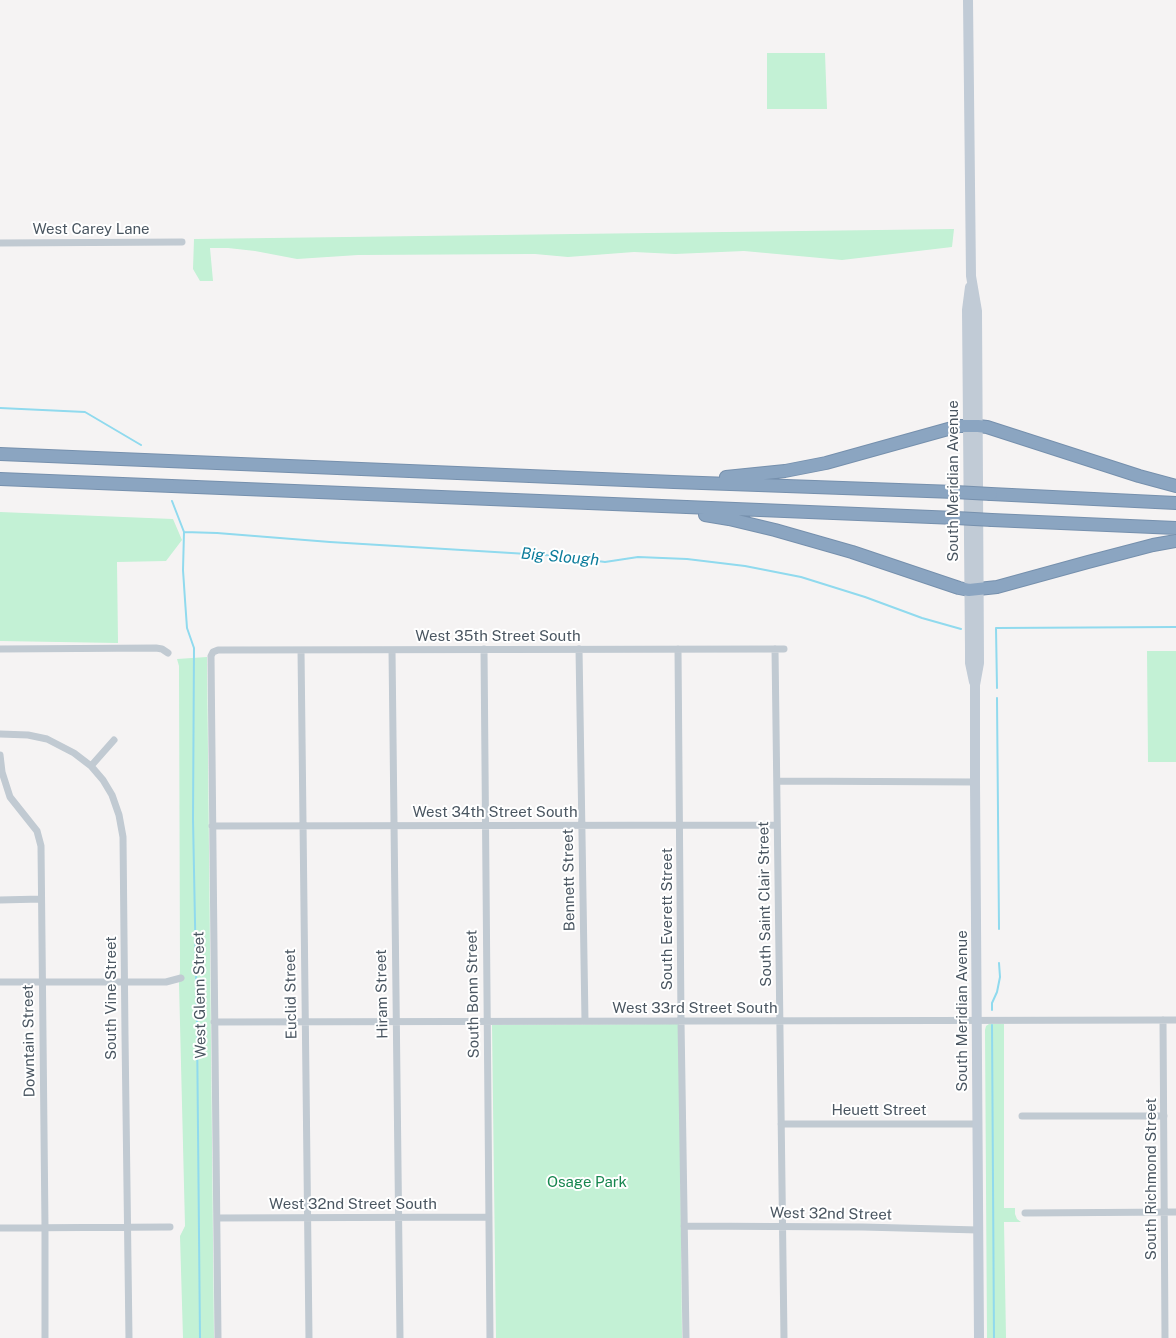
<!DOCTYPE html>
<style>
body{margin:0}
canvas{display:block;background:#f5f3f3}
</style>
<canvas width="1176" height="1338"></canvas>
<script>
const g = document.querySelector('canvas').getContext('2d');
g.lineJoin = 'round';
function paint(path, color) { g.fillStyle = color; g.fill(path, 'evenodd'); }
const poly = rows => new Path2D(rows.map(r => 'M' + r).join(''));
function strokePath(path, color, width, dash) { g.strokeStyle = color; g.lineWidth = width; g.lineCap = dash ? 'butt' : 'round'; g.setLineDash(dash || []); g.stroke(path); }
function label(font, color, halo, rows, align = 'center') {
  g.font = font + ' "Public Sans",sans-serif'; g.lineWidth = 4; g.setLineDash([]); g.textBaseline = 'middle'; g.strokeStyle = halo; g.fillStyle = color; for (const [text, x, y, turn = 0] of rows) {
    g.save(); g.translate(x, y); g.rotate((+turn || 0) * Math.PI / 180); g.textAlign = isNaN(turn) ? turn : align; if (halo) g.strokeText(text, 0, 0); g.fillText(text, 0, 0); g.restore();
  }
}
paint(poly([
 [767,53,825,53,827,109,767,109],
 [954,229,952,247,842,260,744,251,675,254,634,252,568,257,535,254,358,255,297,259,255,251,228,248,210,248,213,281,200,281,193,269,194,239],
 [0,512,173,519,182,540,166,561,117,562,118,643,0,641],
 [1147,651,1176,651,1176,762,1148,762],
 [207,657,214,1338,183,1338,180,1236,185,1226,179,983,180,970,179,666,177,659],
 [679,1024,682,1338,496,1338,492,1025],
 [989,1024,1004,1024,1004,1208,1015,1208,1015,1214,1017,1219,1021,1222,1004,1222,1006,1338,987,1338,985,1030,986,1026]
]), '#c3f1d5');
strokePath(poly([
 [0,408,85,412,141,445],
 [172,501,184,532,217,533,330,542,544,555,569,557,605,562,638,557,687,559,745,566,801,577,865,597,922,618,961,629],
 [184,532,183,570,185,600,187,628,194,648,193,819,197,1025,200,1338],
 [997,688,996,628,1176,627],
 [997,698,999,929],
 [992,1010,992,1003,997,992,1000,977,999,963],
 [992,1025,994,1338]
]), '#90daee', 2);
const highway = poly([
 [0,454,674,482,955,492],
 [726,477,785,471,826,463,959,426,978,426,987,427,1139,476,1176,486],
 [0,479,956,518],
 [991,494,1176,503],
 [705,515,729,519,775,530,852,552,959,588,969,590,997,587,1088,562,1153,545,1176,541],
 [992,520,1176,528]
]);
strokePath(highway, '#7690ad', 14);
strokePath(poly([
 [0,243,182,242],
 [0,649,156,648,162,649,168,653],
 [484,649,490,1338],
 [579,649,585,1021],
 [678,649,681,1021,686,1338],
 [775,649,784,1338],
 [301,650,309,1338],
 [392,650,400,1338],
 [0,734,28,735,47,739,74,753,91,766,103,780,112,795,119,815,123,837,125,1035,129,1338],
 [0,755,2,772,10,797,37,831,41,846,45,1227,45,1338],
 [91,766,114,740],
 [777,781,975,782],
 [212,826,777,825],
 [0,900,41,899],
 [0,982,166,982,181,978],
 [1163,1020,1165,1338],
 [214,1022,1176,1020],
 [1022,1116,1164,1116],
 [781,1124,977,1124],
 [1025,1213,1176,1212],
 [217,1218,489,1217],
 [684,1226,863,1227,978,1230],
 [0,1228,170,1227],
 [218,1338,211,656,213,652,218,650,223,650,784,649]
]), '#c1cad2', 7);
strokePath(poly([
 [968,0,971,276,977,311,979,663,975,685,975,782,979,1338],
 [970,287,967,310,970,651,970,663,974,682]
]), '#c1cbd6', 10);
strokePath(highway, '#8ba5c1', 12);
const highwayBridge = poly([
 [955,492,991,494],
 [956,518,992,520]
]);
strokePath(highwayBridge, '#7690ad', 14, []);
strokePath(highwayBridge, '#8ba5c1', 12);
label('15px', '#4a5661', '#fff', [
 ["West Carey Lane",91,229],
 ["South Meridian Avenue",953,481,-90],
 ["West 35th Street South",498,636],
 ["West 34th Street South",495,812],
 ["Bennett Street",569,880,-91],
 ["South Saint Clair Street",765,904,-91],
 ["South Everett Street",667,919,-90],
 ["Euclid Street",291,994,-91],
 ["Hiram Street",382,994,-91],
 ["South Bonn Street",473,994,-91],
 ["West Glenn Street",200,995,-91],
 ["South Vine Street",111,998,-90],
 ["West 33rd Street South",695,1008],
 ["South Meridian Avenue",962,1011,-90],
 ["Downtain Street",29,1041,-91],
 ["Heuett Street",879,1110],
 ["South Richmond Street",1151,1179,-90],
 ["West 32nd Street South",353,1204],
 ["West 32nd Street",831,1214,1]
]);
label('15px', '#17864f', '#fff', [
 ["Osage Park",587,1182]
]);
label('italic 16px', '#0c7c9b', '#fff', [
 ["Big Slough",560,557,5]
]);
</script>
